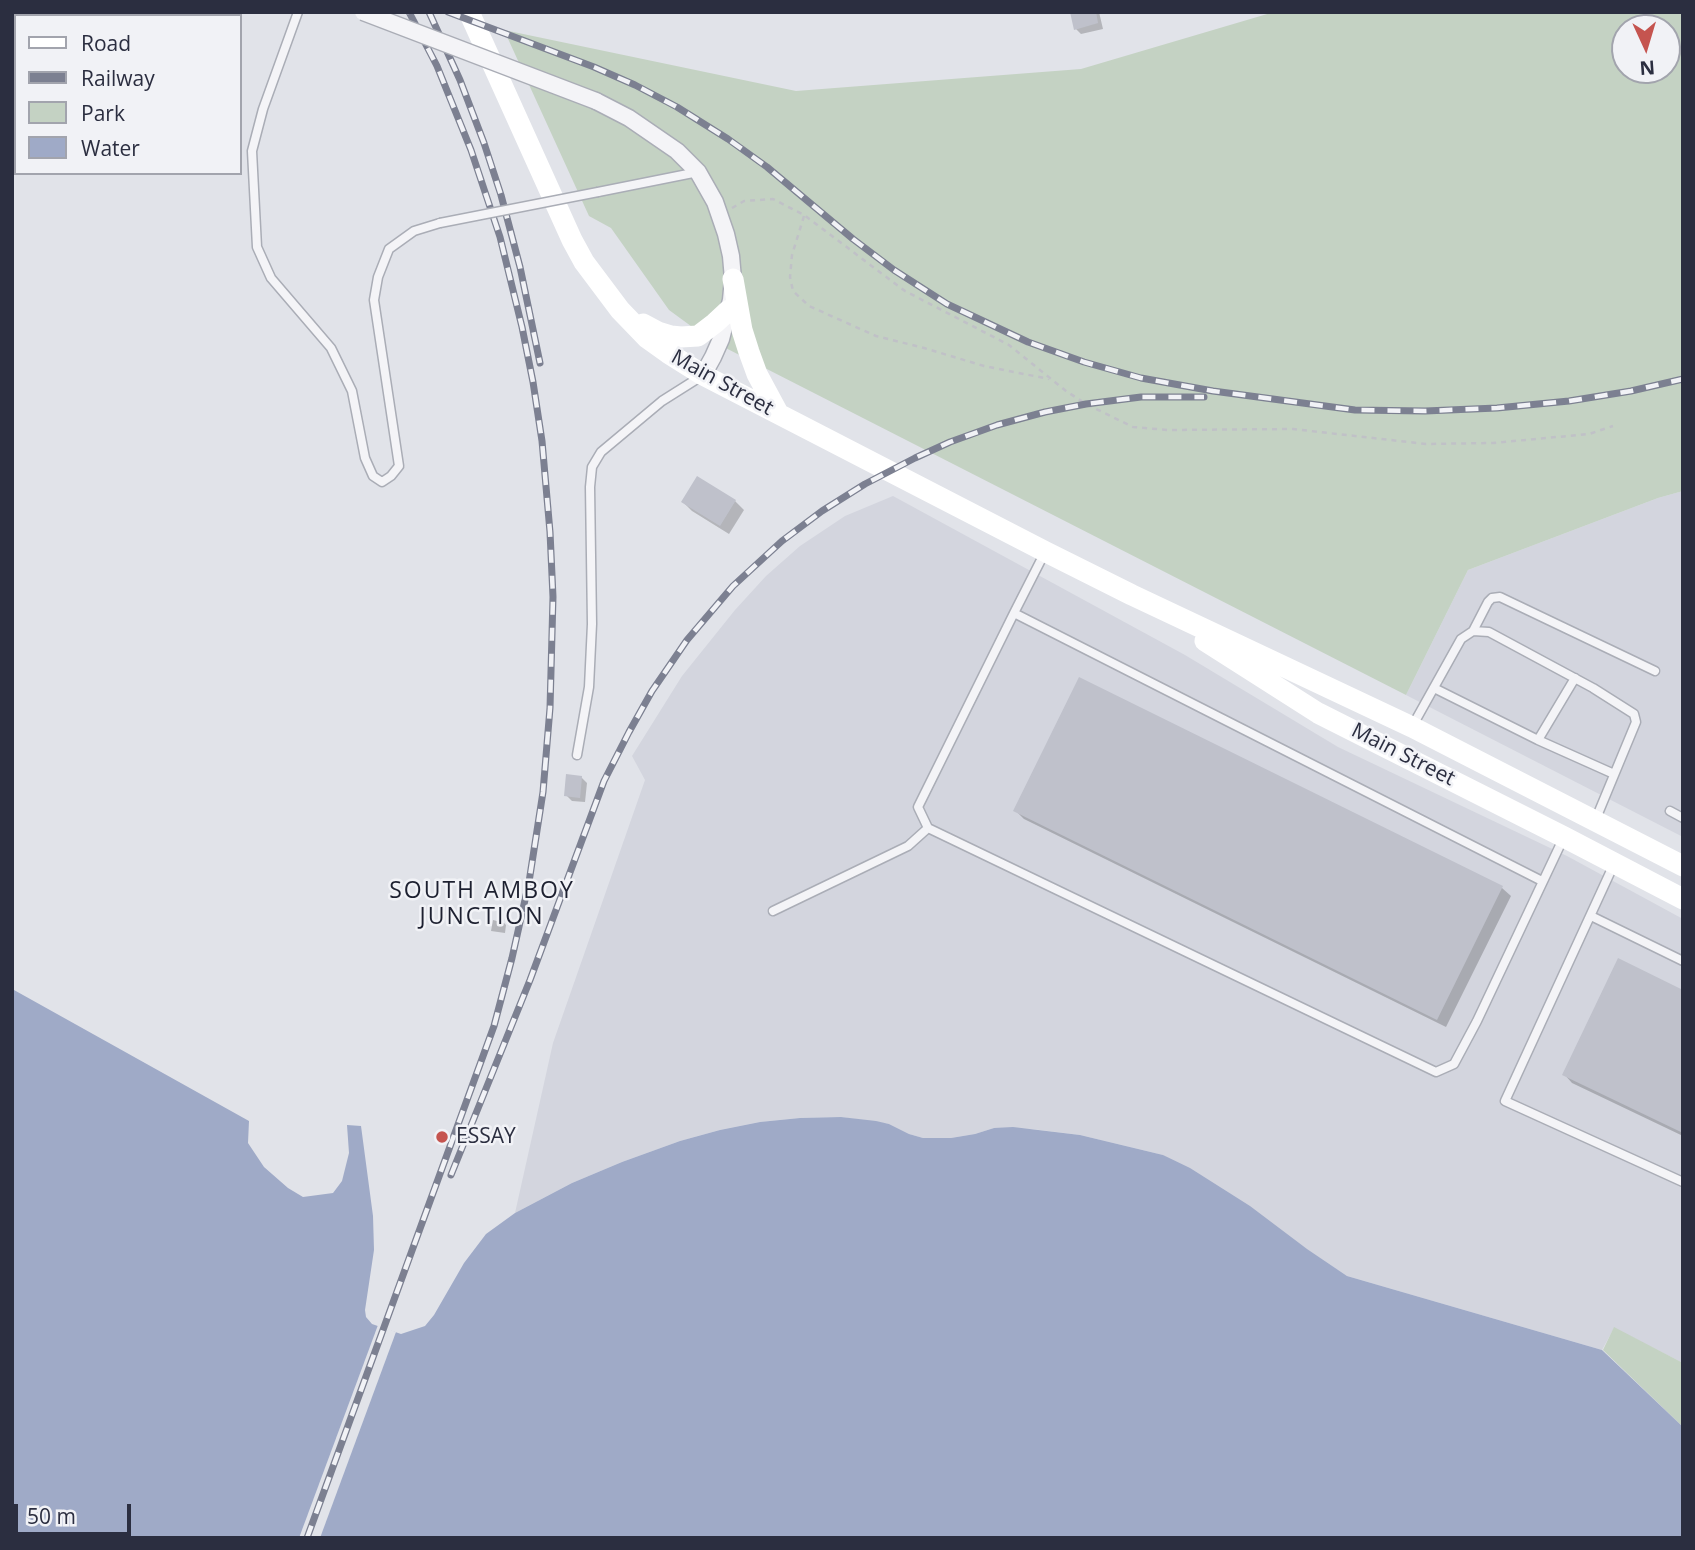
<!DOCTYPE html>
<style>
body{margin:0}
#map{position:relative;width:1695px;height:1550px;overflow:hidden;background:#e1e3e9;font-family:"Open Sans",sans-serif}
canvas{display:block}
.frame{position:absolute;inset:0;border:14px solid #2b2e40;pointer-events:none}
.legend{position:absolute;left:14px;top:14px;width:228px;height:161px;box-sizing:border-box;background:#f1f2f6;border:2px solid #a2a4ad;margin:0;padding:9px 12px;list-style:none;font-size:21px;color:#2b2e40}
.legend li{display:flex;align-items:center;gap:14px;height:35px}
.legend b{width:35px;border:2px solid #a2a4ad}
.north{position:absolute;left:1611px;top:14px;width:70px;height:70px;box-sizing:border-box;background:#f1f2f6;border:2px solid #a2a4ad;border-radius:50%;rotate:176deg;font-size:19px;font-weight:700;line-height:28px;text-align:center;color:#2b2e40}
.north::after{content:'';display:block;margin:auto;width:24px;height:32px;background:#c5544f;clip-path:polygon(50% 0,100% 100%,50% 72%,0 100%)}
.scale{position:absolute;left:14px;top:1504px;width:117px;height:32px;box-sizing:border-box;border:4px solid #2b2e40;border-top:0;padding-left:9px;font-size:21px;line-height:24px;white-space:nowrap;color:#2b2e40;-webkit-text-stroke:5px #f1f2f6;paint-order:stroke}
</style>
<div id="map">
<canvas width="1695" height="1550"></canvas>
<div class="frame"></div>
<ul class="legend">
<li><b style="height:9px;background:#fff"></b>Road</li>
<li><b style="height:9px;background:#7c8091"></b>Railway</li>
<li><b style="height:19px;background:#c4d2c3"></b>Park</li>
<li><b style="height:19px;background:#9faac7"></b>Water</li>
</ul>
<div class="north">N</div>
<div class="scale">50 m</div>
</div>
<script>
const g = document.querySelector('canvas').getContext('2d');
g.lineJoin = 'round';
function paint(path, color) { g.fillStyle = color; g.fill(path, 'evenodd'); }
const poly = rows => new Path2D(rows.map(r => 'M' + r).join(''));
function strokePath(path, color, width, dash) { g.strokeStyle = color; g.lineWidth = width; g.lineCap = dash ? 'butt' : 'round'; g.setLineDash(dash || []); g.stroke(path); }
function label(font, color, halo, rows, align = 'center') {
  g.font = font + ' "Open Sans",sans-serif'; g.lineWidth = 5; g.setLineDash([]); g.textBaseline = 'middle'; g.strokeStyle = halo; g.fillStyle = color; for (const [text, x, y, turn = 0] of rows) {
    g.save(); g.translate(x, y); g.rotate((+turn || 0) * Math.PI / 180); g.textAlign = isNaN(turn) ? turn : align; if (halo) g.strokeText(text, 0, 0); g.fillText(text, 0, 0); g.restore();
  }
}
paint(poly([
 [1683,491,1683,837,1406,695,1468,570,1658,498],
 [893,496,1185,655,1338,747,1567,856,1683,919,1683,1363,1614,1328,1602,1350,1347,1276,1163,1155,1080,1135,1032,1129,994,1128,975,1134,951,1138,923,1138,909,1134,889,1124,841,1117,800,1118,760,1122,720,1130,680,1141,622,1162,572,1183,515,1213,553,1043,645,780,632,756,682,676,735,610,766,576,800,546,845,516]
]), '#d3d5de');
paint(poly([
 [1274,12,1683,12,1683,491,1658,498,1468,570,1406,695,710,340,669,310,611,228,589,216,504,30,796,91,1081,69],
 [1625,28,1667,28,1667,70,1625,70],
 [1614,1327,1683,1363,1683,1427,1603,1350]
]), '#c4d2c3');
paint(poly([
 [14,990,249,1121,248,1143,264,1167,288,1188,303,1197,333,1193,342,1181,349,1153,347,1125,361,1126,373,1216,374,1250,365,1310,366,1317,372,1324,401,1334,425,1326,434,1315,464,1263,486,1234,515,1213,572,1183,622,1162,680,1141,720,1130,760,1122,800,1118,841,1117,876,1121,889,1124,909,1134,923,1138,951,1138,975,1134,994,1128,1013,1127,1080,1135,1163,1155,1190,1168,1250,1206,1307,1249,1347,1276,1602,1350,1683,1427,1683,1538,12,1538,12,991]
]), '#9faac7');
paint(poly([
 [378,1325,396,1332,320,1538,299,1538]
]), '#e1e3e9');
paint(poly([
 [1072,12,1099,12,1103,29,1081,34,1076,29],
 [735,501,744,510,729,534,692,511,683,502],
 [1080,679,1502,888,1511,896,1446,1027,1024,819,1015,810],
 [581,777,587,783,585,802,572,801,566,795],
 [493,920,504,923,506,925,505,933,491,931],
 [1683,992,1683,1136,1572,1083,1564,1074]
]), '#0003');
paint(poly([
 [1070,12,1096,12,1098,23,1074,30],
 [697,476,736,500,720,526,681,502],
 [1079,677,1503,886,1437,1020,1013,811],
 [566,774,582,776,580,798,564,796],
 [1618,958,1683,990,1683,1133,1562,1075]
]), '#bfc1cb');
const lane = poly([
 [298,12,263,109,252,151,257,247,271,278,331,348,352,391,365,458,373,476,382,482,391,476,399,466,374,300,378,277,389,249,414,231,440,223],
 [598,192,698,172],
 [1044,554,1014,613,918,807,928,828,1436,1072,1454,1064,1477,1021,1563,839],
 [1014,613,1542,881],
 [1473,631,1488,602,1492,598,1500,597,1655,671],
 [1434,688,1538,740,1614,774],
 [1413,725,1461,639,1473,631,1489,632,1593,688,1634,714,1636,722,1595,821],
 [1538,740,1575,678],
 [577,755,589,687,592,624,590,487,592,467,601,452,662,401,700,377],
 [1670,811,1683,818],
 [1614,864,1505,1101,1683,1182],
 [773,911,908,846,928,828],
 [1591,916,1683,961]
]);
const street = poly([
 [596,101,629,118,677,151,698,172,715,202,726,234,731,256,733,279,731,300,721,339,713,357,703,375]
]);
strokePath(lane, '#aaadb6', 11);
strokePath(street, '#aaadb6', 19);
strokePath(poly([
 [732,208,744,201,773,199,804,215,905,291,1009,345,1066,391,1086,404,1133,427,1168,430,1293,429,1426,444,1493,443,1589,434,1613,426],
 [804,216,792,255,790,277,793,291,809,306,876,336,924,348,984,366,1049,379]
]), '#c0c1c7', 2.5, [5, 5]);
strokePath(lane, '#f4f4f7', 8);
strokePath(street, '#f4f4f7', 16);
strokePath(poly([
 [469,12,572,240,584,262,620,310,647,338,668,353,703,375,1046,552,1132,595,1412,727,1683,866],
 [733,279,742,330,749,352,757,374,778,413],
 [643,324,658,332,671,336,681,337,698,336,715,323,729,310],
 [1205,641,1318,713,1564,837,1683,899]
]), '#fff', 21);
const rail = poly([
 [429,12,460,80,484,143,501,195,520,267,540,363],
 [448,12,594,67,635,85,677,107,728,139,767,167,853,239,894,270,947,304,1028,342,1084,362,1141,378,1213,391,1355,410,1425,411,1497,408,1569,401,1631,391,1683,379],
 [451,1175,530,980,604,781,629,732,652,691,687,640,733,586,782,541,822,511,865,484,915,458,950,442,997,425,1045,412,1086,404,1141,397,1204,397],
 [307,1538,494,1026,512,958,529,882,543,792,550,708,553,597,550,532,542,441,533,382,522,327,500,237,471,150,437,66,409,12]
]);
strokePath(rail, '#7c8091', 7);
strokePath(rail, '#f1f2f6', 4.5, [13]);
const laneBridge = poly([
 [440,223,598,192]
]);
const streetBridge = poly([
 [363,12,596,101]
]);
strokePath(laneBridge, '#aaadb6', 11, []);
strokePath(streetBridge, '#aaadb6', 19, []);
strokePath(laneBridge, '#f4f4f7', 8);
strokePath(streetBridge, '#f4f4f7', 16);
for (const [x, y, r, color] of [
 [442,1137,7,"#c5544f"]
]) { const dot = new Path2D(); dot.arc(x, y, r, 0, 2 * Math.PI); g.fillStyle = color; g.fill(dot); strokePath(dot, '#f1f2f6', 2.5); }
label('21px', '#2b2e40', '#f1f2f6', [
 ["Main Street",722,383,29],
 ["Main Street",1403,755,27]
]);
label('21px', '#2b2e40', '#f1f2f6', [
 ["ESSAY",456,1137]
], 'left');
g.letterSpacing = '2px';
label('23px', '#1d2030', '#f1f2f6', [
 ["SOUTH AMBOY",482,891],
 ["JUNCTION",482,917]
]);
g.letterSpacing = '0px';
</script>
